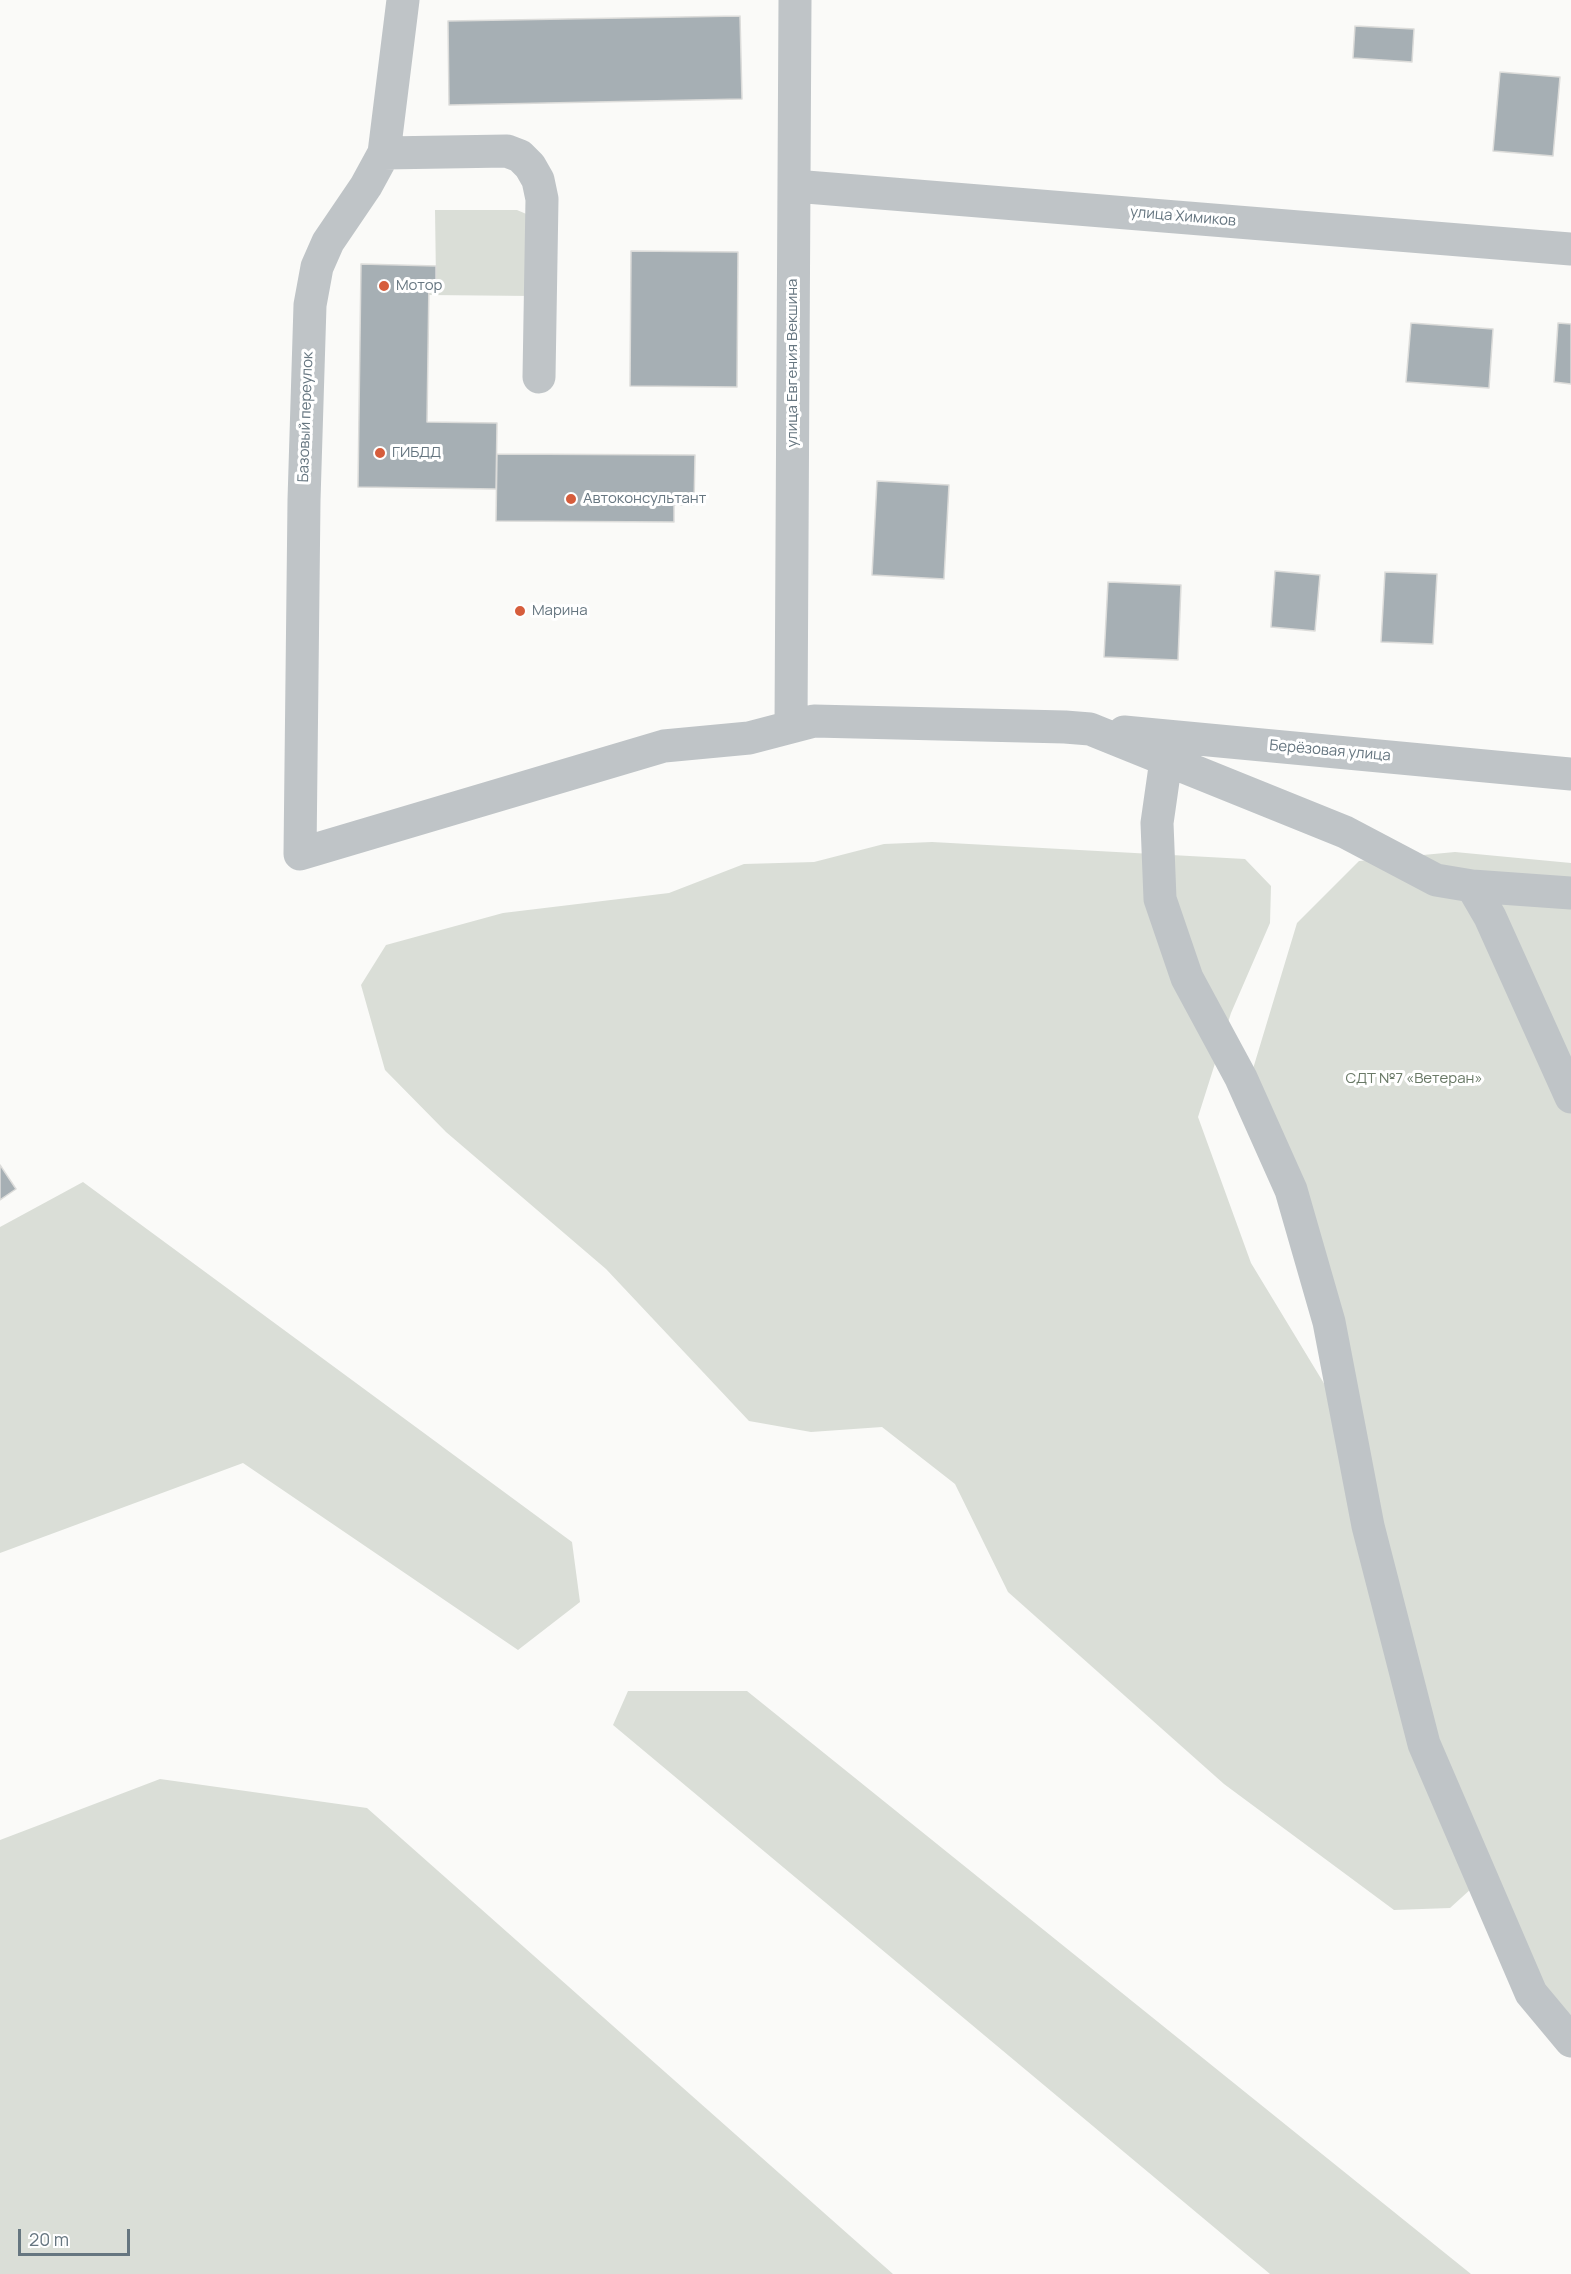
<!DOCTYPE html>
<meta charset="utf-8">
<style>
body{margin:0}
#map{position:relative;width:1571px;height:2274px;overflow:hidden;background:#fafaf8;font-family:Manrope,sans-serif}
canvas{display:block}
.scale{position:absolute;left:18px;top:2229px;width:112px;height:27px;box-sizing:border-box;border:3px solid #667680;border-top:0;padding-left:8px;font-size:18px;line-height:21px;white-space:nowrap;color:#667680;-webkit-text-stroke:4px #fff;paint-order:stroke}
</style>
<div id="map">
<canvas width="1571" height="2274"></canvas>
<div class="scale">20 m</div>
</div>
<script>
const g = document.querySelector('canvas').getContext('2d');
g.lineJoin = 'round';
function paint(path, color) { g.fillStyle = color; g.fill(path, 'evenodd'); }
const poly = rows => new Path2D(rows.map(r => 'M' + r).join(''));
function strokePath(path, color, width, dash) { g.strokeStyle = color; g.lineWidth = width; g.lineCap = dash ? 'butt' : 'round'; g.setLineDash(dash || []); g.stroke(path); }
function label(font, color, halo, rows, align = 'center') {
  g.font = font + ' Manrope,sans-serif'; g.lineWidth = 6; g.setLineDash([]); g.textBaseline = 'middle'; g.strokeStyle = halo; g.fillStyle = color; for (const [text, x, y, turn = 0] of rows) {
    g.save(); g.translate(x, y); g.rotate((+turn || 0) * Math.PI / 180); g.textAlign = isNaN(turn) ? turn : align; if (halo) g.strokeText(text, 0, 0); g.fillText(text, 0, 0); g.restore();
  }
}
paint(poly([
 [435,210,517,210,531,216,533,296,429,295,429,280,436,280],
 [932,842,1245,859,1271,886,1270,923,1231,1013,1198,1117,1251,1263,1354,1433,1249,1082,1297,923,1359,861,1455,852,1571,863,1571,2055,1483,1878,1450,1908,1394,1910,1224,1784,1008,1592,955,1484,882,1427,811,1432,749,1421,606,1269,446,1132,385,1070,361,985,386,945,503,913,669,893,744,864,814,862,884,844],
 [83,1182,572,1542,580,1602,518,1650,243,1463,0,1553,0,1227],
 [628,1691,747,1691,1471,2274,1270,2274,613,1725],
 [160,1779,367,1808,893,2274,0,2274,0,1840]
]), '#daded7');
const building = poly([
 [740,16,742,99,449,105,448,21,740,16],
 [1355,26,1414,29,1412,62,1353,58,1355,26],
 [1500,72,1560,77,1553,156,1493,151,1500,72],
 [631,251,738,252,737,387,630,386,631,251],
 [361,264,436,266,436,280,429,280,427,422,497,423,496,489,358,487,361,264],
 [1411,323,1493,329,1489,388,1406,382,1411,323],
 [1558,323,1571,324,1571,384,1554,382,1558,323],
 [497,454,695,455,694,505,674,505,674,522,496,521,497,454],
 [877,481,949,485,944,579,872,575,877,481],
 [1275,571,1320,575,1315,631,1271,627,1275,571],
 [1385,572,1437,574,1433,644,1381,642,1385,572],
 [1108,582,1181,585,1178,660,1104,657,1108,582],
 [0,1165,16,1189,0,1200,0,1165]
]);
paint(building, '#a6afb4');
strokePath(building, '#dcdcda', 1.5);
strokePath(poly([
 [403,0,384,153,366,186,328,242,317,267,310,305,304,500,300,854,664,746,749,738,814,721,1065,727,1090,729,1345,832,1436,880,1472,886,1571,893],
 [384,153,507,151,520,156,530,166,538,180,542,199,539,377],
 [794,186,1571,249],
 [791,726,795,0],
 [1124,732,1571,774],
 [1166,760,1157,823,1160,899,1187,978,1241,1078,1291,1190,1329,1322,1368,1526,1424,1744,1531,1993,1571,2041],
 [1472,886,1490,917,1571,1097]
]), '#bfc4c7', 33);
for (const [x, y, r, color] of [
 [384,286,6,"#d65d3c"],
 [380,453,6,"#d65d3c"],
 [571,499,6,"#d65d3c"],
 [520,611,6,"#d65d3c"]
]) { const dot = new Path2D(); dot.arc(x, y, r, 0, 2 * Math.PI); g.fillStyle = color; g.fill(dot); strokePath(dot, '#fff', 2); }
label('15px', '#667680', '#fff', [
 ["улица Химиков",1183,217,5],
 ["улица Евгения Векшина",793,363,-90],
 ["Базовый переулок",306,417,-88],
 ["Берёзовая улица",1330,751,5]
]);
label('15px', '#667680', '#fff', [
 ["Мотор",396,286],
 ["ГИБДД",392,453],
 ["Автоконсультант",583,499],
 ["Марина",532,611]
], 'left');
label('15px', '#697966', '#fff', [
 ["СДТ №7 «Ветеран»",1414,1079]
]);
</script>
